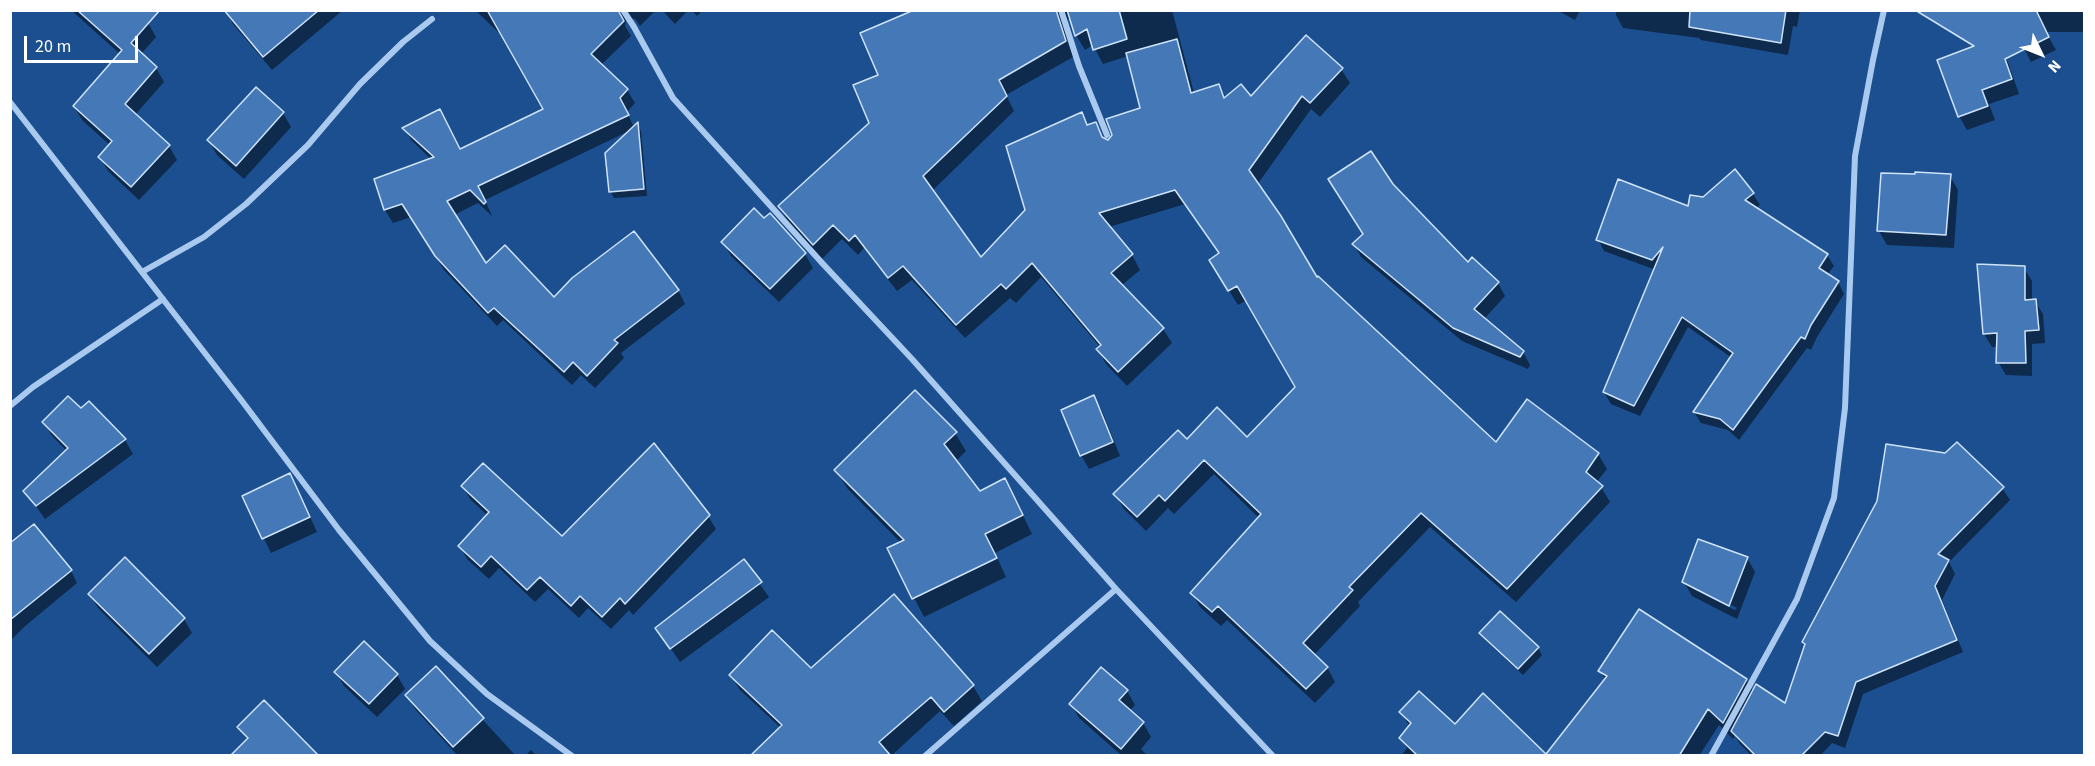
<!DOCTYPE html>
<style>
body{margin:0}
#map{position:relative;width:2095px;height:766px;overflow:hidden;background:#1b4f8f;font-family:"Source Sans 3",sans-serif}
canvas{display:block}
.frame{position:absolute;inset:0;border:12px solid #fff;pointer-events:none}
.north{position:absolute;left:2011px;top:24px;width:60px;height:60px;-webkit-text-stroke:4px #1b4f8f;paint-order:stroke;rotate:133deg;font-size:16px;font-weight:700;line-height:24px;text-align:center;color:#fff}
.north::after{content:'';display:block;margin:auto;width:21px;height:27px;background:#fff;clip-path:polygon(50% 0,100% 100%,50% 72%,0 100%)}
.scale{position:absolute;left:24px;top:36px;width:114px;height:27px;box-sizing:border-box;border:3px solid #fff;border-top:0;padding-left:8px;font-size:18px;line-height:21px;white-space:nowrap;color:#fff;-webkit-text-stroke:4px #1b4f8f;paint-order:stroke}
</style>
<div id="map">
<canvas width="2095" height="766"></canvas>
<div class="frame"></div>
<div class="north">N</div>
<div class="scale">20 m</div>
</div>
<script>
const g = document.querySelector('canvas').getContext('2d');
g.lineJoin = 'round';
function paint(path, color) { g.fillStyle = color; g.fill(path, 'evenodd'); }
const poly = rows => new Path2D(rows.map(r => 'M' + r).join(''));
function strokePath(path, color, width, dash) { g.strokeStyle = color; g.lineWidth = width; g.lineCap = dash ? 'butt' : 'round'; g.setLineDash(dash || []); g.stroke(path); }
paint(poly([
 [71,10,146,10,148,23,156,37,141,54,156,68,164,82,135,115,169,146,177,160,139,200,108,171,100,157,110,145,83,121,74,107,120,54],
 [226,10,343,10,272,70,233,24],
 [475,10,656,10,640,26,635,19,630,18,626,21,625,26,631,36,601,65,627,90,635,103,627,112,634,128,638,125,641,131,647,196,614,198,610,191,629,131,485,200,492,216,478,203,454,215,486,265,554,299,678,290,685,304,621,353,624,358,595,388,581,375,572,385,503,320,497,326,444,270,411,217,393,223,385,210,376,180,432,160,412,141,404,128,460,150,545,110,500,30,498,32],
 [662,10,688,10,675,24],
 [692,10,703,10,697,16],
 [918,10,1172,10,1194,93,1219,86,1226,98,1251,98,1341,69,1350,83,1320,117,1311,109,1257,185,1317,280,1496,444,1598,454,1607,469,1596,483,1601,487,1610,502,1516,602,1430,527,1358,602,1360,606,1314,655,1327,667,1335,682,1315,703,1227,620,1221,626,1200,607,1192,593,1259,518,1214,474,1174,514,1168,508,1146,531,1124,509,1115,494,1187,441,1247,439,1297,388,1247,300,1238,305,1219,275,1220,255,1185,204,1109,227,1132,255,1140,270,1122,285,1163,329,1172,343,1127,386,1106,364,1098,349,1100,347,1041,277,1016,303,1010,298,965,338,912,280,897,291,864,248,858,255,842,239,822,259,788,221,779,206,871,123,880,75],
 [1069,19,1071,20,1076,35,1085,50,1093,45,1103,64,1128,56,1142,109,1109,142,1104,140,1095,124,1088,126,1081,114,1027,210,981,260,932,191,1014,111,1006,95,1073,57,1065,22],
 [1557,10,1580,10,1575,20],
 [1616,10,1800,10,1797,27,1793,26,1788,55,1701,40,1699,38,1623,28,1616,15],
 [2005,10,2084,10,2084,32,2046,32,2056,50,2031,62],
 [2005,54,2019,94,1989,104,1995,120,1967,130,1959,116],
 [283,113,291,127,244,179,217,155,209,141],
 [1950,176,1958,190,1954,248,1887,245,1879,231],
 [1392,185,1468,264,1473,259,1498,283,1505,296,1484,319,1523,352,1530,365,1528,369,1462,341,1361,257,1354,244,1364,234],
 [1753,194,1760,205,1755,208,1827,255,1834,266,1827,275,1838,282,1844,294,1817,337,1811,350,1807,348,1739,440,1728,430,1701,423,1694,412,1732,358,1688,327,1640,416,1611,404,1604,392,1656,270,1604,251,1598,239,1690,208,1703,198],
 [723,242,805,254,813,268,779,302,731,256],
 [1978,266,2024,268,2032,281,2032,301,2035,301,2043,314,2045,343,2032,344,2032,376,2006,375,1998,362,1998,347,1992,347,1984,334],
 [1094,397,1102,411,1120,456,1089,469,1081,455],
 [89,403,125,440,133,454,45,519,25,491,67,451,52,436,44,422,81,411],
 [955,433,966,451,956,461,980,493,1015,499,1032,534,995,553,1006,577,924,617,889,549,901,543,847,488,836,470],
 [463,486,562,538,708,516,716,529,633,615,629,610,611,629,588,608,579,618,548,589,535,602,499,568,489,579,467,559,460,546,488,516,470,499],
 [2002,488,2010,500,1949,562,1955,574,1942,600,1963,652,1863,694,1845,748,1832,743,1820,756,1752,756,1740,744,1735,736,1733,739,1719,725,1699,756,1547,756,1606,681,1600,671,1746,680,1754,692,1786,705,1806,646,1803,642],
 [297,489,317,532,271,553,244,497],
 [34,526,71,571,77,583,24,627,10,641,10,536,14,542],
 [1747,558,1755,572,1737,619,1692,596,1684,582],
 [1693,586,1737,608,1735,610,1693,589],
 [743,561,769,597,680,662,657,628],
 [90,594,184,619,192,633,157,667,98,608],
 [894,597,973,686,982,701,954,726,940,711,891,756,781,728,740,690,731,675,811,670],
 [1481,633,1538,648,1542,655,1523,675,1485,640],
 [436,669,516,756,458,756,415,709,407,695],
 [336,672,397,675,405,689,377,717,344,686],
 [1127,691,1135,705,1129,711,1143,723,1151,737,1141,749,1148,756,1122,756,1079,718,1071,704],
 [1401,712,1455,726,1546,756,1401,756,1407,748,1401,738,1410,727],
 [531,750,537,756,525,756]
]), '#0007');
const building = poly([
 [77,10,160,10,131,43,157,67,125,104,170,145,131,187,98,157,112,141,73,106,122,50,77,10],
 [224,10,319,10,263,57,224,10],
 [487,10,618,10,624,21,591,54,628,89,620,98,629,115,478,186,486,202,484,204,470,190,447,201,486,263,505,245,554,297,572,278,634,231,679,290,614,340,618,343,587,376,573,362,564,372,494,308,488,313,435,256,402,204,384,210,374,179,434,157,402,128,440,109,460,149,543,109,487,10],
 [914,10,1056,10,1066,41,999,80,1007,96,923,176,981,257,1025,210,1006,146,1082,112,1087,125,1096,122,1102,137,1108,140,1112,135,1106,119,1140,108,1126,53,1177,39,1191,93,1219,84,1224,98,1241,84,1251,96,1306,35,1343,68,1310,103,1302,96,1249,170,1281,216,1317,277,1318,276,1496,442,1527,399,1599,453,1586,472,1603,486,1507,589,1421,513,1349,587,1353,590,1303,643,1328,667,1306,689,1218,606,1212,612,1190,593,1261,514,1204,460,1165,501,1159,495,1137,517,1113,494,1178,430,1187,439,1217,407,1247,437,1295,387,1237,286,1228,291,1209,260,1219,253,1175,190,1099,213,1133,254,1111,273,1164,328,1118,372,1096,349,1101,345,1032,263,1006,289,1001,284,956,325,903,266,888,278,855,235,849,241,833,225,813,245,778,206,869,123,853,85,878,75,860,33,914,10],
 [1067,10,1119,10,1127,39,1093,50,1087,29,1075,36,1067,10],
 [1690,10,1786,10,1781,43,1689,27,1690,10],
 [1915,10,2036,10,2049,37,2005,59,2012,79,1982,90,1988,106,1958,117,1937,60,1974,46,1915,10],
 [256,87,284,112,236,166,207,140,256,87],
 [638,122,644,189,609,192,605,153,638,122],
 [1371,151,1393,184,1468,262,1472,257,1499,282,1474,309,1524,351,1520,357,1453,328,1352,244,1363,234,1328,179,1371,151],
 [1735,169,1754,193,1745,200,1828,254,1819,268,1839,281,1811,325,1805,339,1801,337,1733,430,1720,419,1693,412,1733,353,1682,317,1634,406,1603,392,1663,247,1652,260,1596,240,1618,179,1688,206,1690,195,1703,197,1735,169],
 [1915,172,1951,174,1946,235,1877,231,1881,173,1915,174,1915,172],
 [754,208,764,218,770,213,806,253,770,289,721,242,754,208],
 [1977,264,2025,266,2025,300,2036,299,2039,330,2025,331,2026,363,1996,363,1997,333,1983,334,1977,264],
 [915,390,957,432,944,444,980,491,1005,478,1023,515,985,534,997,558,912,599,887,548,904,540,834,470,915,390],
 [1094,395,1113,442,1080,456,1061,410,1094,395],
 [68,396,81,408,89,401,126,439,36,506,23,491,68,448,42,422,68,396],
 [1957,442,2004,487,1938,554,1949,560,1935,586,1957,640,1856,682,1838,736,1825,732,1801,756,1756,756,1731,731,1756,684,1785,703,1805,644,1802,642,1877,501,1886,444,1945,453,1957,442],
 [654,443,710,515,625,604,620,598,602,617,580,596,571,606,540,577,527,590,491,556,481,567,458,546,489,512,461,486,483,463,562,536,654,443],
 [290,473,310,517,262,539,242,496,290,473],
 [34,524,72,570,10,620,10,543,34,524],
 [1698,539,1748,557,1729,606,1682,582,1698,539],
 [125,557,185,618,149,654,88,594,125,557],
 [744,559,762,582,670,649,655,628,744,559],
 [894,594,974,685,944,712,931,697,879,742,891,756,750,756,782,725,729,675,772,630,811,668,894,594],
 [1639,609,1747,679,1723,723,1708,709,1679,756,1418,756,1399,738,1411,723,1399,712,1419,691,1455,724,1483,693,1546,754,1607,676,1598,671,1639,609],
 [1500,611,1539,647,1518,669,1479,633,1500,611],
 [364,641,398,674,369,704,334,672,364,641],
 [436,666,484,718,453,747,405,695,436,666],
 [1101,667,1128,690,1119,700,1144,722,1121,749,1069,704,1101,667],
 [264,700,319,756,230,756,248,738,237,727,264,700]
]);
paint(building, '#4478b7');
strokePath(building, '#cfe3fa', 1.5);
strokePath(poly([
 [623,10,634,27,673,98,823,264,912,359,1116,589,1273,756],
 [1061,10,1079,66,1107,135],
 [10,102,242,401,339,530,430,641,487,694,572,756],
 [142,272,204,237,246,204,308,145,360,84,403,42,432,19],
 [10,406,33,387,163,299],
 [925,756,1116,589],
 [1711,756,1797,599,1834,498,1845,408,1855,156,1873,60,1884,10]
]), '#a9c9ee', 6);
</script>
